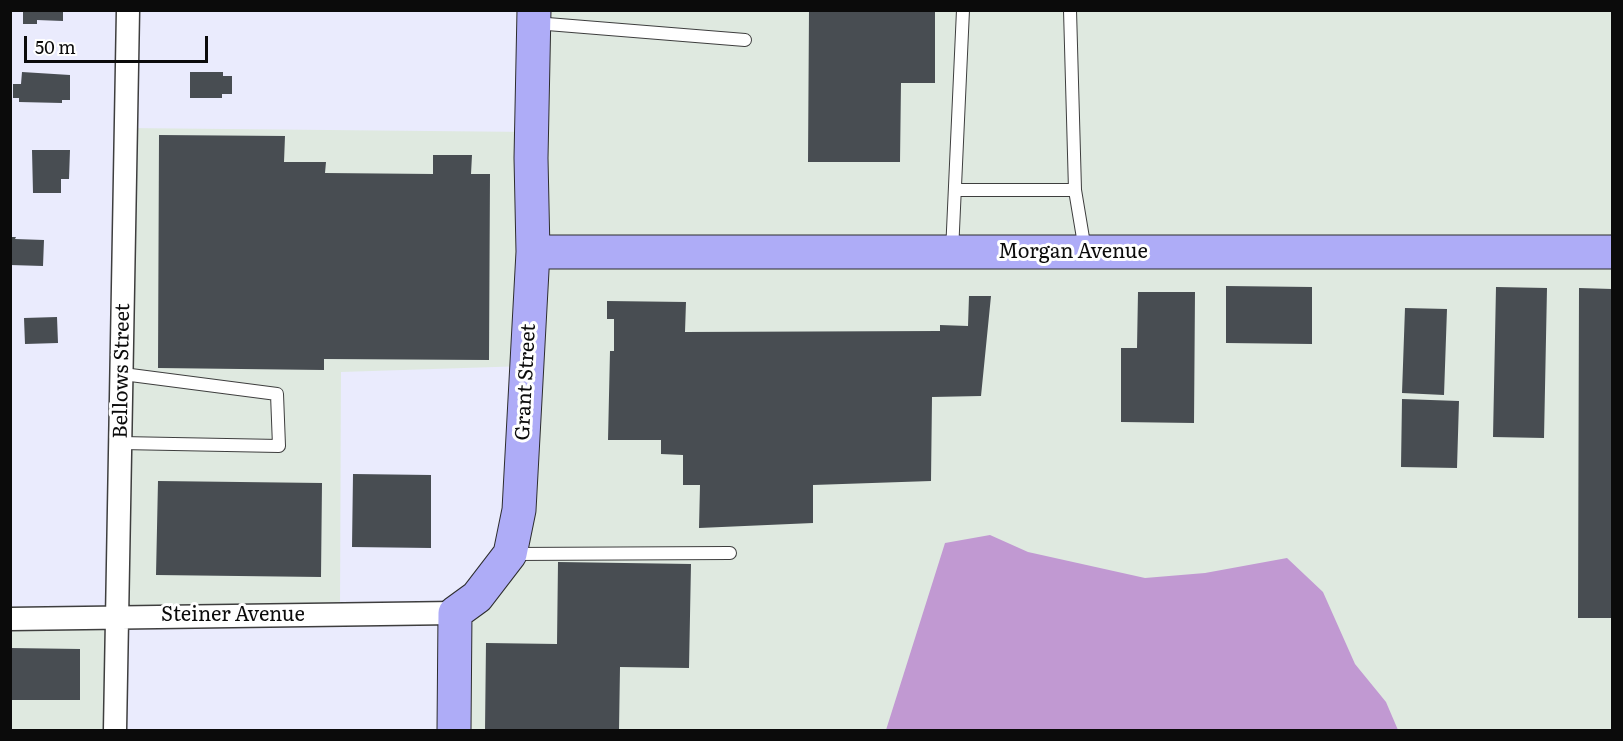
<!DOCTYPE html>
<style>
body{margin:0}
#map{position:relative;width:1623px;height:741px;overflow:hidden;background:#eaebfd;font-family:Literata,serif}
canvas{display:block}
.frame{position:absolute;inset:0;border:12px solid #0b0b0b;pointer-events:none}
.scale{position:absolute;left:24px;top:36px;width:184px;height:27px;box-sizing:border-box;border:3px solid #0b0b0b;border-top:0;padding-left:8px;font-size:18px;line-height:21px;white-space:nowrap;color:#0b0b0b;-webkit-text-stroke:4px #fff;paint-order:stroke}
</style>
<div id="map">
<canvas width="1623" height="741"></canvas>
<div class="frame"></div>
<div class="scale">50 m</div>
</div>
<script>
const g = document.querySelector('canvas').getContext('2d');
g.lineJoin = 'round';
function paint(path, color) { g.fillStyle = color; g.fill(path, 'evenodd'); }
const poly = rows => new Path2D(rows.map(r => 'M' + r).join(''));
function strokePath(path, color, width, dash) { g.strokeStyle = color; g.lineWidth = width; g.lineCap = dash ? 'butt' : 'round'; g.setLineDash(dash || []); g.stroke(path); }
function label(font, color, halo, rows, align = 'center') {
  g.font = font + ' Literata,serif'; g.lineWidth = 6; g.setLineDash([]); g.textBaseline = 'middle'; g.strokeStyle = halo; g.fillStyle = color; for (const [text, x, y, turn = 0] of rows) {
    g.save(); g.translate(x, y); g.rotate((+turn || 0) * Math.PI / 180); g.textAlign = isNaN(turn) ? turn : align; if (halo) g.strokeText(text, 0, 0); g.fillText(text, 0, 0); g.restore();
  }
}
paint(poly([
 [534,11,1612,11,1612,730,454,730,455,613,510,554,526,366,341,372,340,614,117,617,115,730,11,730,10,619,117,616,126,128,531,132]
]), '#dfe9e0');
paint(poly([
 [990,535,1028,552,1145,578,1205,573,1287,558,1323,592,1355,664,1386,702,1398,730,886,730,945,543]
]), '#c199d2');
paint(poly([
 [23,10,63,10,63,21,37,20,37,24,23,24],
 [809,10,935,10,935,83,901,83,900,162,808,162],
 [22,72,70,75,70,100,62,100,62,103,19,102,19,98,13,98,13,84,21,84],
 [190,72,223,72,223,76,232,76,232,94,222,94,222,98,190,98],
 [159,135,285,136,284,162,326,162,325,173,433,174,433,155,472,155,471,174,490,174,489,360,324,359,324,370,158,368],
 [32,150,70,150,69,179,61,179,61,193,33,193],
 [10,237,16,237,15,239,44,240,43,266,10,265],
 [1226,286,1312,287,1312,344,1226,343],
 [1496,287,1547,288,1544,438,1493,437],
 [1579,288,1612,289,1612,618,1578,618],
 [1138,292,1195,292,1194,423,1121,422,1121,348,1137,348],
 [969,296,991,296,981,396,932,397,931,481,813,485,813,523,699,528,700,485,683,485,683,455,661,454,661,440,608,440,610,351,614,351,614,319,607,319,607,301,686,302,685,332,940,331,940,325,968,326],
 [1405,308,1447,309,1444,395,1402,393],
 [57,317,58,343,25,344,24,318],
 [1402,399,1459,401,1457,468,1401,467],
 [353,474,431,475,431,548,352,547],
 [158,481,322,483,321,577,156,575],
 [558,562,691,564,689,668,620,667,619,730,485,730,486,643,557,644],
 [10,648,80,649,80,700,10,700]
]), '#484d52');
const lane = poly([
 [1070,10,1075,190,1085,250],
 [535,23,745,40],
 [955,190,1075,190],
 [952,252,963,10],
 [121,443,279,446,277,394,123,374],
 [512,554,730,553]
]);
const street = poly([
 [10,619,455,613],
 [115,730,128,10]
]);
const secondary = poly([
 [533,252,1612,252],
 [454,730,455,613,477,597,510,554,519,510,533,252,531,158,534,10]
]);
strokePath(lane, '#3e3e3e', 14);
strokePath(street, '#3e3e3e', 25);
strokePath(secondary, '#2d2d2d', 35);
strokePath(lane, '#fff', 12);
strokePath(street, '#fff', 22);
strokePath(secondary, '#aeacf7', 33);
label('20px', '#0b0b0b', '#fff', [
 ["Morgan Avenue",1073,252],
 ["Bellows Street",122,371,-89],
 ["Grant Street",526,382,-87],
 ["Steiner Avenue",233,615]
]);
</script>
